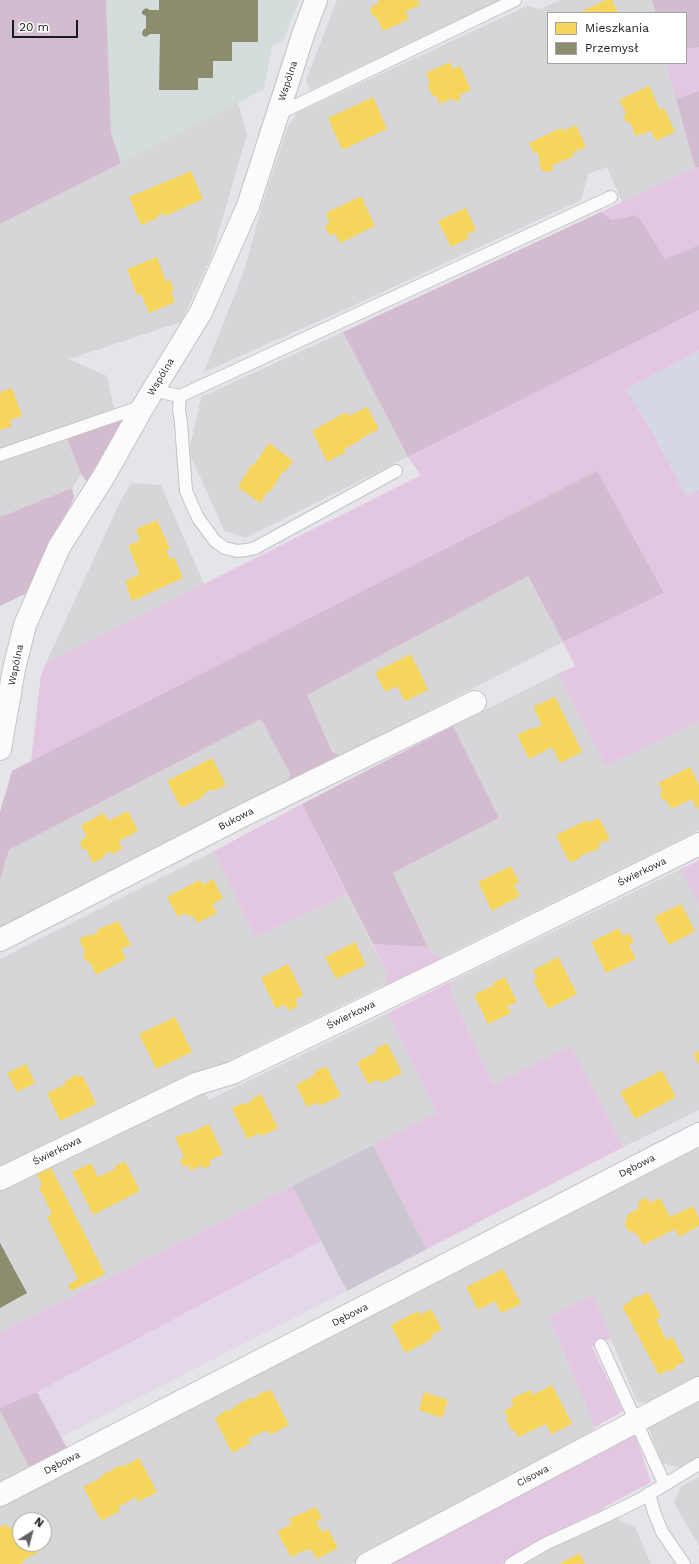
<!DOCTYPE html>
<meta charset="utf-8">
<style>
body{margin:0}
#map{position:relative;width:699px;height:1564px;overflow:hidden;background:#e5e4e9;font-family:"Work Sans",sans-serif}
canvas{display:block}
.legend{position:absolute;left:547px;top:12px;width:140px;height:52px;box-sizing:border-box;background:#fff;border:1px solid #a4a4a4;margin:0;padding:5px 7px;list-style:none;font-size:12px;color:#1b1b1b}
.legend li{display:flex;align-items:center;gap:8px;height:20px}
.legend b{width:20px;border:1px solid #a4a4a4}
.north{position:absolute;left:12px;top:1512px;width:40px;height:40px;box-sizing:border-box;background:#fff;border:1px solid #a4a4a4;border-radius:50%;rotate:36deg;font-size:11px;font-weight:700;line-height:16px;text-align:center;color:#1b1b1b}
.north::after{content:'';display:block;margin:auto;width:14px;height:18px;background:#626163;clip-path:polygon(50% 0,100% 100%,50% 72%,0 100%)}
.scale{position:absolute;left:12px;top:20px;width:66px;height:18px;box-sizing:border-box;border:2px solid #1b1b1b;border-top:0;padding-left:5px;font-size:12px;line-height:14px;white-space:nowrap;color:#1b1b1b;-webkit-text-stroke:3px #fff;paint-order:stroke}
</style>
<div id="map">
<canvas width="699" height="1564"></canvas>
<ul class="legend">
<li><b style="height:11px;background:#f6d55c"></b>Mieszkania</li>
<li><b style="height:11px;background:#8c8c6e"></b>Przemysł</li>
</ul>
<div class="north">N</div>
<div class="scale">20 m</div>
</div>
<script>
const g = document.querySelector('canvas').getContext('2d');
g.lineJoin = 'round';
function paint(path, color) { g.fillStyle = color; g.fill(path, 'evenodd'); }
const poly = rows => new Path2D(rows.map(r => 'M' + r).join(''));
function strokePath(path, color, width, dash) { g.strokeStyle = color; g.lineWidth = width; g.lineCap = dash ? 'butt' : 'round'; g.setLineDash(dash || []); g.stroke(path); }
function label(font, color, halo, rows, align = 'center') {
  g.font = font + ' "Work Sans",sans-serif'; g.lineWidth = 4; g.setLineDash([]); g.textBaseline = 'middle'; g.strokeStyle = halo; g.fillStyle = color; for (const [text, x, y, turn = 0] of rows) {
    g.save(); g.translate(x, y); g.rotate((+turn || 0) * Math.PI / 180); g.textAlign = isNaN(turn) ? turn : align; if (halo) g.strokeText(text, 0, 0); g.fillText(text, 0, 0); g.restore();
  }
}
paint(poly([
 [337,0,500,0,310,90,306,80],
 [560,0,652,0,655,13,548,13,548,63,666,63,695,168,622,202,607,167,588,174,581,200,344,310,204,372,244,271,261,209,287,128,297,113,527,6,541,9],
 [238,102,247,134,212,255,181,322,69,359,107,376,114,409,0,448,0,224],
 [343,332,408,457,245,538,224,530,189,452,201,397],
 [67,439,81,474,72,488,0,517,0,462],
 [131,483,161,485,204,584,46,663,119,504],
 [528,576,563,642,341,756,333,751,306,695],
 [558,674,606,766,699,721,699,830,442,957,431,953,393,873,499,818,453,726],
 [261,719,290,774,287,785,0,933,0,880,9,850],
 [214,851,255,937,347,894,388,975,383,985,0,1173,0,959],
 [681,869,699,905,699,1110,623,1147,571,1046,493,1085,450,991,452,981],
 [388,1013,437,1113,0,1333,0,1189,202,1089,209,1100],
 [699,1147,699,1377,652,1403,637,1402,593,1296,549,1317,595,1427,586,1439,351,1564,0,1564,0,1505],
 [20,1520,44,1520,44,1544,20,1544],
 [699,1401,699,1457,679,1468,662,1463,649,1428],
 [0,1411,31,1471,0,1487],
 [699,1477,699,1546,674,1503,681,1486],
 [603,1508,620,1520,635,1527,651,1564,498,1564]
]), '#d6d6d8');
paint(poly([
 [699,351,699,490,686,496,655,437,626,389]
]), '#d3d8e2');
paint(poly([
 [106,0,299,0,283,42,272,46,264,89,121,163,111,133]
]), '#d4dcdc');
paint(poly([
 [373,1145,427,1249,347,1291,292,1186]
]), '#ccc6d2');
paint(poly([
 [321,1241,347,1291,61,1437,37,1392]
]), '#e2d8e9');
paint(poly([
 [699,47,699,91,676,99,666,63,686,63,686,49],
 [699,167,699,245,665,259,641,220,632,215,612,220,601,212,695,168],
 [699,310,699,351,626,389,655,437,686,496,699,490,699,721,606,766,558,674,575,666,563,642,664,593,597,472,31,762,41,675,46,663,421,475,408,457],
 [302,804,347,894,255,937,214,851],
 [699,860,699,905,681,869],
 [373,944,428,947,431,953,442,957,443,962,393,985,383,985,388,975],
 [452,981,450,991,493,1085,571,1046,623,1147,427,1249,373,1145,437,1113,388,1013],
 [292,1186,321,1241,37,1392,0,1408,0,1333],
 [593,1295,611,1338,592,1347,623,1411,595,1427,549,1317],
 [635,1435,651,1482,498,1564,390,1564]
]), '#e3c6e2');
paint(poly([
 [0,0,106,0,111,133,121,163,0,224],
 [652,0,699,0,699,47,686,49,686,13,655,13],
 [699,91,699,167,695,168,676,99],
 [601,212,612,220,633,215,641,220,665,259,699,245,699,310,408,457,343,332],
 [124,417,87,482,81,474,67,439],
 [597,471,664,593,563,642,528,576,307,695,332,751,341,756,287,785,290,774,261,719,9,850,0,880,0,812,12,771],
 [72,488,74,498,27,593,0,606,0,517],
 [453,726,499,818,393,873,428,947,373,944,302,804],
 [37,1392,68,1450,31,1471,0,1411,0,1408]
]), '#d4bcd0');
paint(poly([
 [378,0,418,0,420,5,405,12,409,19,383,31,377,18,373,16,370,11,372,6,379,3],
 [606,0,612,0,618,13,578,13],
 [450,62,453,69,460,66,471,90,459,95,461,99,454,102,452,98,440,104,436,95,433,97,427,84,430,83,426,73],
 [649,86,660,110,664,108,675,132,656,141,651,131,636,136,630,123,626,122,624,117,626,113,619,100],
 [373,97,387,129,342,150,328,118],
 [576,125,586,147,572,153,574,156,553,165,553,170,547,172,542,171,539,164,540,160,537,153,533,152,529,143,561,128,563,131],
 [191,171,203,199,165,216,163,213,157,216,158,218,141,225,129,197],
 [361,196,375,226,340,243,335,233,330,236,325,227,329,222,326,213],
 [466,208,476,230,467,234,469,238,451,247,438,221],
 [157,257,166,282,170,280,174,291,171,292,175,302,149,313,141,294,137,295,127,269],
 [12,388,22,416,10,420,12,426,0,430,0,392],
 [367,407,379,429,360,439,361,440,344,449,346,452,327,462,312,431,346,412,349,416],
 [269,443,293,461,285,472,283,471,270,492,268,491,260,503,238,487,252,464,254,465],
 [157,520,170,549,166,550,170,559,174,557,183,578,132,601,127,589,128,588,125,581,140,574,128,546,140,540,136,529],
 [411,654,428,690,405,701,397,686,385,692,375,672],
 [555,697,582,752,560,763,552,747,529,759,517,735,534,727,535,729,542,725,533,707],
 [212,758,226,785,214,791,212,789,203,794,205,796,181,808,167,781],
 [690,767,699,785,699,808,697,809,692,799,671,809,667,801,662,799,660,796,662,790,658,783],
 [128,811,138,831,119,841,122,849,113,854,109,852,105,854,103,858,93,863,87,850,83,849,80,844,82,839,87,837,81,825,104,813,108,821],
 [599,818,610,839,598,844,600,848,580,856,577,860,573,862,568,860,556,835,587,820,588,823],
 [511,866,519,882,514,885,520,896,492,911,478,882],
 [213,879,223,899,212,904,217,913,197,923,193,916,188,916,185,913,178,917,167,897,200,880,203,885],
 [681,904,695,931,669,945,654,917],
 [118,921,131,945,121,949,126,959,96,975,90,962,86,961,83,956,85,952,79,939,90,934,91,936,98,932,97,930],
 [619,928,623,936,629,933,634,942,629,945,636,959,606,973,591,942],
 [355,942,366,965,336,979,325,957],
 [558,957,577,994,548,1009,533,980,537,978,533,970],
 [288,964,303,995,295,1000,298,1006,288,1011,285,1004,276,1009,261,978],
 [505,977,517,1002,507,1006,511,1013,488,1024,474,995,494,985,493,983],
 [175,1017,192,1052,156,1069,139,1034],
 [387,1043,402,1073,381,1083,379,1079,368,1084,357,1062,377,1052,375,1049],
 [699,1051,699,1065,693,1054],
 [26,1064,35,1083,17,1092,7,1073],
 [326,1066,341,1096,319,1106,318,1102,307,1107,296,1085,315,1075,314,1072],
 [662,1070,676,1097,635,1119,620,1092],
 [78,1074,79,1077,83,1076,96,1104,60,1121,47,1093,66,1084,65,1081],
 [261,1094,278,1128,262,1136,260,1133,247,1139,232,1108,243,1103,244,1105,252,1101,251,1099],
 [209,1124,223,1154,209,1161,211,1165,203,1169,201,1165,191,1171,188,1165,183,1167,180,1160,184,1157,175,1138,187,1132,188,1134],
 [125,1161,140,1191,93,1215,72,1172,91,1163,98,1177,115,1169,114,1167],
 [51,1168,105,1274,71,1291,68,1285,78,1279,47,1217,52,1214,39,1187,42,1185,37,1174],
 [645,1198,649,1200,650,1203,660,1198,670,1217,693,1206,699,1218,699,1226,679,1237,675,1229,643,1245,637,1234,629,1231,625,1225,627,1215,639,1208,638,1205,639,1201],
 [503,1269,521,1304,501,1313,495,1301,478,1310,466,1287],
 [648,1292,661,1317,656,1319,666,1340,672,1337,685,1361,675,1366,675,1369,671,1371,668,1370,659,1375,622,1306,631,1301,632,1298,637,1296,639,1297],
 [431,1309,442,1330,431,1335,432,1339,405,1353,391,1325,418,1311,420,1315],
 [552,1385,572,1424,551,1434,546,1424,518,1437,514,1430,512,1431,506,1419,508,1418,504,1411,514,1405,511,1399,530,1390,533,1395],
 [271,1390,289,1425,270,1435,267,1430,248,1439,251,1443,232,1453,215,1419,226,1410,230,1411,231,1409,242,1402,252,1397,253,1399,257,1397,258,1394],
 [424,1392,448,1400,442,1418,419,1410],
 [139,1458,157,1492,138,1502,136,1497,118,1507,120,1511,101,1521,83,1487,101,1478,100,1476,110,1471,121,1465,122,1467],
 [316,1507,322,1519,316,1522,322,1532,328,1529,338,1548,317,1559,311,1549,307,1551,305,1550,291,1557,277,1532,292,1524,289,1519],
 [20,1523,20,1544,35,1544,39,1552,23,1560,24,1562,20,1564,0,1564,0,1527,6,1524,8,1529],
 [579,1553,585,1564,559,1564]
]), '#f6d55c');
paint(poly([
 [159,0,258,0,258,42,232,42,232,61,213,61,213,78,198,78,198,90,159,90,160,34,150,34,146,37,143,36,142,33,143,30,146,28,146,16,142,14,142,11,146,8,150,10,159,10],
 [0,1243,27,1293,0,1308]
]), '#8c8c6e');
const service = poly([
 [276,115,515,0],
 [156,386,165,393,180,396,611,197],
 [180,396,179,409,181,423,186,491,198,518,215,541,225,548,237,551,247,550,255,548,396,471],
 [0,455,143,406],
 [601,1345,664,1483],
 [649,1493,654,1512,662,1532,684,1564],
 [511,1564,545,1544,602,1518,639,1500,699,1464]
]);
const minor = poly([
 [0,749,14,669,25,625,59,547,104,476,144,405,201,312,248,206,304,32,316,0],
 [0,940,246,814,475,702],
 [0,1179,196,1084,232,1073,467,959,699,844],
 [0,1495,699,1134],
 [367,1564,699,1388]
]);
strokePath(service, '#c3c3c5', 14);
strokePath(minor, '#c3c3c5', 24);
strokePath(service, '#fbfbfc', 12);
strokePath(minor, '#fbfbfc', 22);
label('10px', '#1b1b1b', '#fff', [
 ["Wspólna",288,81,-72],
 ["Wspólna",161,377,-59],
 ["Wspólna",16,665,-78],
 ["Bukowa",236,819,-27],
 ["Świerkowa",642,872,-26],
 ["Świerkowa",351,1015,-26],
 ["Świerkowa",57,1151,-26],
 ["Dębowa",637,1166,-27],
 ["Dębowa",350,1315,-27],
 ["Dębowa",62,1463,-27],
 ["Cisowa",533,1476,-28]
]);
</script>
